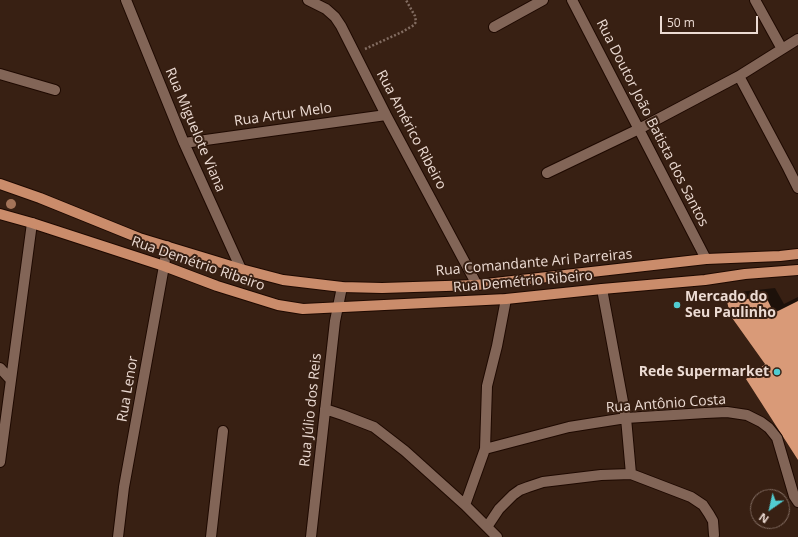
<!DOCTYPE html>
<meta charset="utf-8">
<style>
body{margin:0}
#map{position:relative;width:798px;height:537px;overflow:hidden;background:#382013;font-family:"Open Sans",sans-serif}
canvas{display:block}
.north{position:absolute;left:750px;top:489px;width:40px;height:40px;box-sizing:border-box;background:#382013;border:1px solid #806b60;border-radius:50%;rotate:214deg;font-size:11px;font-weight:700;line-height:16px;text-align:center;color:#ecdbd3}
.north::after{content:'';display:block;margin:auto;width:14px;height:18px;background:#51ccd1;clip-path:polygon(50% 0,100% 100%,50% 72%,0 100%)}
.scale{position:absolute;left:660px;top:16px;width:98px;height:18px;box-sizing:border-box;border:2px solid #ecdbd3;border-top:0;padding-left:5px;font-size:12px;line-height:14px;white-space:nowrap;color:#ecdbd3;-webkit-text-stroke:3px #382013;paint-order:stroke}
</style>
<div id="map">
<canvas width="798" height="537"></canvas>
<div class="north">N</div>
<div class="scale">50 m</div>
</div>
<script>
const g = document.querySelector('canvas').getContext('2d');
g.lineJoin = 'round';
function paint(path, color) { g.fillStyle = color; g.fill(path, 'evenodd'); }
const poly = rows => new Path2D(rows.map(r => 'M' + r).join(''));
function strokePath(path, color, width, dash) { g.strokeStyle = color; g.lineWidth = width; g.lineCap = dash ? 'butt' : 'round'; g.setLineDash(dash || []); g.stroke(path); }
function label(font, color, halo, rows, align = 'center') {
  g.font = font + ' "Open Sans",sans-serif'; g.lineWidth = 4; g.setLineDash([]); g.textBaseline = 'middle'; g.strokeStyle = halo; g.fillStyle = color; for (const [text, x, y, turn = 0] of rows) {
    g.save(); g.translate(x, y); g.rotate((+turn || 0) * Math.PI / 180); g.textAlign = isNaN(turn) ? turn : align; if (halo) g.strokeText(text, 0, 0); g.fillText(text, 0, 0); g.restore();
  }
}
paint(poly([
 [775,288,784,304,798,297,798,458,747,379,765,363,728,302,738,292]
]), '#0007');
paint(poly([
 [766,297,774,313,798,301,798,460,746,379,765,364,730,315,727,301]
]), '#d99a78');
const minor = poly([
 [126,0,184,143,241,269],
 [308,0,326,9,335,17,341,26,386,115,477,285],
 [572,0,706,259],
 [755,0,782,49],
 [494,27,543,0],
 [0,74,55,90],
 [739,76,788,168,798,188],
 [184,143,386,115],
 [547,173,639,129,739,76,798,39],
 [164,266,167,246],
 [602,289,626,418,631,474],
 [0,368,11,380],
 [325,409,343,415,374,427,405,451,465,505,497,537],
 [485,449,569,427,626,418,705,413,727,412,747,415,761,422,769,428,777,438,794,496,798,502],
 [0,462,32,223],
 [465,505,485,449,487,386,497,346,506,299],
 [487,527,499,509,513,495,520,490,528,487,543,482,601,475,631,474,691,497,703,505,709,514,713,521,714,535],
 [211,537,223,431],
 [311,537,335,321,342,287]
]);
const tertiary = poly([
 [118,537,124,487,164,266]
]);
const primary = poly([
 [0,184,40,198,139,238,241,269,283,280,342,287,382,288,477,285,706,259,780,256,798,254],
 [0,214,32,223,164,266,217,286,278,305,303,309,506,299,602,289,705,280,745,274,798,270]
]);
strokePath(minor, '#1e0901', 12);
strokePath(tertiary, '#1e0901', 12);
strokePath(primary, '#1e0901', 12);
strokePath(poly([
 [365,49,402,32,414,25,416,22,415,16,406,0]
]), '#836d62', 2.5, [2, 2]);
strokePath(minor, '#826557', 10);
strokePath(tertiary, '#826557', 10);
strokePath(primary, '#ca8c6b', 10);
g.fillStyle = '#a47459';
for (const [x, y] of [
 [11,204]
]) { g.beginPath(); g.arc(x, y, 5, 0, 2 * Math.PI); g.fill(); }
for (const [x, y, r, color] of [
 [677,305,4,"#51ccd1"],
 [777,372,4,"#51ccd1"]
]) { const dot = new Path2D(); dot.arc(x, y, r, 0, 2 * Math.PI); g.fillStyle = color; g.fill(dot); strokePath(dot, '#382013', 1.5); }
label('14px', '#ecdbd3', '#382013', [
 ["Rua Artur Melo",283,115,-8],
 ["Rua Doutor João Batista dos Santos",652,123,63],
 ["Rua Miguelote Viana",195,130,67],
 ["Rua Américo Ribeiro",411,130,62],
 ["Rua Comandante Ari Parreiras",534,263,-5],
 ["Rua Demétrio Ribeiro",198,264,19],
 ["Rua Demétrio Ribeiro",523,282,-5],
 ["Rua Lenor",128,389,-80],
 ["Rua Antônio Costa",666,404,-4],
 ["Rua Júlio dos Reis",311,410,-84]
]);
label('bold 14px', '#ecdbd3', '#382013', [
 ["Mercado do",685,297],
 ["Seu Paulinho",685,313],
 ["Rede Supermarket",769,372,"right"]
], 'left');
</script>
